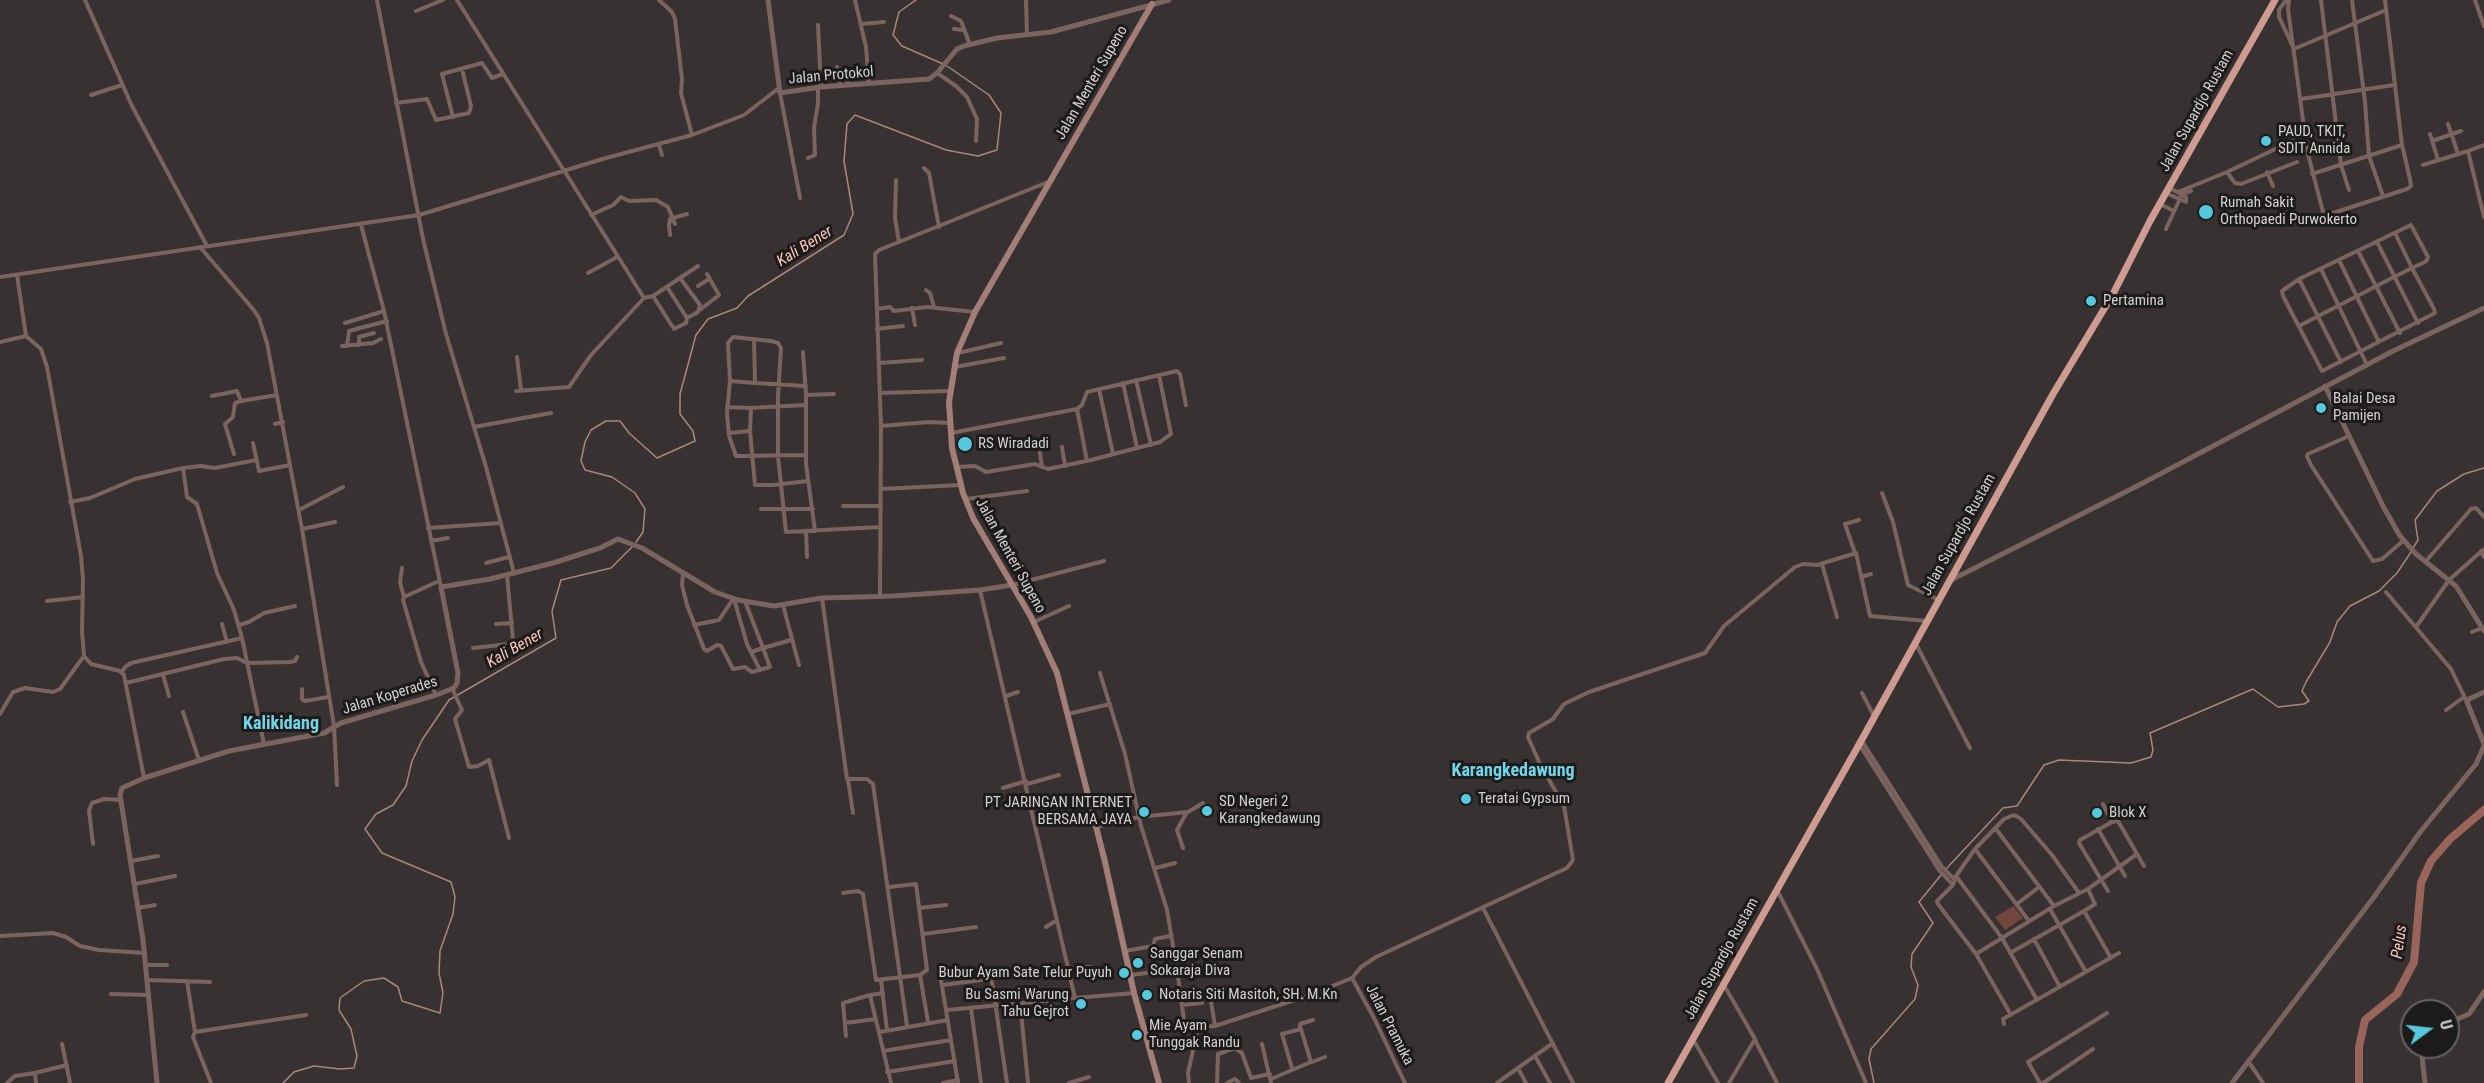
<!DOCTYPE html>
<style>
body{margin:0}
#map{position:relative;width:2484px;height:1083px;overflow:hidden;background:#373231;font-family:"Roboto Condensed",sans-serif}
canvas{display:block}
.north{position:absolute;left:2400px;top:999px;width:60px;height:60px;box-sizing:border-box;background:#1d1b1a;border:2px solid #666363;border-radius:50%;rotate:75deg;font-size:16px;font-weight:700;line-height:24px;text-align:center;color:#d3d0d0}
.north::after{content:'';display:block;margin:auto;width:21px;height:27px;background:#55cadf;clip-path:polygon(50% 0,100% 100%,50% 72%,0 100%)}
</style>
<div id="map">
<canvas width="2484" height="1083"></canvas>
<div class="north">U</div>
</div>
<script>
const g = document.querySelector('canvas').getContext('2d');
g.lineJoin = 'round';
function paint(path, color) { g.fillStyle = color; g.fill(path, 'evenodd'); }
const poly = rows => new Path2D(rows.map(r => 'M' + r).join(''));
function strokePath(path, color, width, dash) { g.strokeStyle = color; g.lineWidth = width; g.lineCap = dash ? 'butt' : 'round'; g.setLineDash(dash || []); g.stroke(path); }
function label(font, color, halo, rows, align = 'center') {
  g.font = font + ' "Roboto Condensed",sans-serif'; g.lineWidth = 6; g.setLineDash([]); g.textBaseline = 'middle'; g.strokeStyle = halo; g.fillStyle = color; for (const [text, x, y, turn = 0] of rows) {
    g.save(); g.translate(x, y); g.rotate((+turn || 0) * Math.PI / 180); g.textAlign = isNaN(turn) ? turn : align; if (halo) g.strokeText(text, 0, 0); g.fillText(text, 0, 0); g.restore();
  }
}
paint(poly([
 [2013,906,2023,918,2005,930,1995,917]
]), '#71463d');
strokePath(poly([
 [916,0,899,12,893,35,902,46,943,64],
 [636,542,643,532,645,509,635,493,612,477,585,470,581,461,585,442,591,430,606,421,620,421,629,433,657,458,695,441,693,431,680,414,680,394,696,335,708,319,737,308,748,296,844,235,853,214,844,161,847,124,855,115,946,150,978,156,997,150,1001,113,989,95,947,66],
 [2413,548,2418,540,2415,520,2437,491,2464,474,2484,468],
 [1946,869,2003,808,2017,806,2044,765,2059,760,2131,763,2151,757,2153,750,2150,733,2253,689,2278,707,2304,704,2309,701,2302,691,2306,682,2330,642,2337,622,2350,606,2379,591,2397,573,2411,552],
 [283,1083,294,1072,314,1066,340,1069,354,1068,357,1056,351,1029,339,1010,340,998,364,981,384,978,398,987,402,1001,440,1013,443,993,439,973,440,951,453,914,455,897,451,882,382,853,365,829,376,814,393,805,406,786,412,761,422,740,449,700,556,638,552,611,561,580,611,568,633,546],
 [1874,1083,1869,1059,1871,1049,1915,999,1918,985,1911,967,1912,954,1933,923,1919,902,1941,875]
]), '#aa857e', 1.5);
strokePath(poly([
 [2359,1083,2359,1047,2365,1020,2397,994,2414,962,2421,883,2431,861,2450,839,2484,810]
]), '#99655b', 8);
strokePath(poly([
 [85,0,132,106,207,246],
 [377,0,423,239,446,334,486,467,514,573],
 [457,0,644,298],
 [659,0,672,12,675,19,682,79,681,93,692,135],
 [855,0,866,47,869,84],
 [1026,0,1027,35],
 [2286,0,2279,10,2279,17,2294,49,2386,10],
 [2289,0,2288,9,2307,150,2323,212,2330,214,2407,189,2411,186,2410,179,2402,145],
 [2321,0,2341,165,2349,190],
 [2352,0,2365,102,2369,156,2383,196],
 [2475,0,2484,26],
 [416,11,443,0],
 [951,16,961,21,970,45],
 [861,24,884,22],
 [818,25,821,87],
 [954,29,963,30],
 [837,67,840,85],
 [845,69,848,85],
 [937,73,956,86,967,97,977,119,976,141],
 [780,93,800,198],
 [91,95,122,85],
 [2301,99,2394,85],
 [396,103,427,99,436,120,469,113,471,106,462,69],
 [453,117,442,74,482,63,492,78,503,74],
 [2448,124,2458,154],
 [2430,134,2438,160],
 [2432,141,2461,131],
 [659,145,662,155],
 [2484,145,2468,151,2484,217],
 [808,158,815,155,814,128,818,103,818,87],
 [2423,165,2468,151],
 [924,168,929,173,939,227],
 [2227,172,2235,183,2241,184,2297,162],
 [2267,172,2273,186],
 [2312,174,2402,145,2385,0],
 [896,180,895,218,899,242],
 [2178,192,2227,172,2305,135],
 [2166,193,2186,202,2186,197,2170,188],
 [2160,204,2174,211],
 [591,215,613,205,621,197,629,201,656,200,668,207,675,224],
 [361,225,384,311,441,587],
 [2166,229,2182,194,2191,191],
 [670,235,669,225,670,219,687,214],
 [2377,242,2418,323],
 [200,247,253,309,259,318,267,343,302,529,334,726,337,785],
 [2358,251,2400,333],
 [2339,260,2379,342],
 [2321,269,2367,365],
 [588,273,617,257],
 [17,275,26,336,41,349,47,367,81,556,83,579,82,631,84,656,91,664,120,671,124,675,144,778],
 [0,277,419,215,606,158,692,135,744,115,779,88],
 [2299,279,2341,362],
 [698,286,709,279],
 [667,287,687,318,698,312,700,305,680,278],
 [926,290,930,293,934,307],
 [653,296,674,329,686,323,687,318],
 [912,308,915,325],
 [701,309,719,295,707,274],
 [877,309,890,307,894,311,927,307,975,312],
 [345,323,384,311],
 [2299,326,2394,277,2412,268,2425,262,2427,260,2428,257,2411,225,2299,279,2282,291,2283,296,2322,371,2435,313,2434,309,2412,268,2395,233],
 [877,329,903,326],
 [754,339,755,383,806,386],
 [0,342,26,336],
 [359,345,359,337,374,333],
 [342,346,373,343,381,339],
 [347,346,349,331,387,321],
 [803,352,806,395],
 [958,353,1001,343],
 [517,357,521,390],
 [879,363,922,360],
 [955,367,1004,358],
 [1136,380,1151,445],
 [730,381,727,413,729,436,736,456,805,455],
 [755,383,730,381,728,343,733,337,771,341,778,343,781,348,778,397,778,456,786,532,880,527],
 [1123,383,1137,448],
 [1099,389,1113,454],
 [516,391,569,387,591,355,644,298,653,296,698,266],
 [880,393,950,391],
 [212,396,237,391,241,401,277,395],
 [805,405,751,408,750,431,755,485,773,485,808,481],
 [727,407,751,408],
 [1077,409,1087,461],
 [275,424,283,422],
 [881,426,929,422,950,423],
 [474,427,551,413],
 [729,433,750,431],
 [951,433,1077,409,1082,405,1087,392,1177,371,1180,374,1186,405],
 [2349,436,2308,454,2307,456,2311,465,2373,561,2382,559,2403,541],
 [253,443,259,471,290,465],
 [1062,447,1065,466],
 [1040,453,1042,467],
 [234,454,225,424,233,417,235,403,241,401],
 [956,467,975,466,986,472,1035,464,1048,469,1091,460,1160,442,1171,434,1159,375],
 [183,468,187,497,197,504,217,573,234,610,242,638,264,744],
 [881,489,960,485],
 [1882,493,1893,522,1908,585,1939,600],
 [966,499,1027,491],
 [70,502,90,498,135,479,183,468,201,466,215,468,256,460],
 [843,506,881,506],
 [761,509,813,509],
 [299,510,343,487],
 [428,528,501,523],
 [302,529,335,522],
 [806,531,807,557],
 [815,531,806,464,806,395,834,394],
 [431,541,448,538],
 [2481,551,2484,557],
 [1855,553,1845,524,1859,520],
 [2426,561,2471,509,2476,508,2484,517],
 [486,563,509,557],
 [1822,564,1837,617],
 [402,568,400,582,404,597],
 [683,574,682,585,687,605,704,649,707,651,717,645,721,646,733,669,745,667,752,672,770,667,763,648,791,640],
 [507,575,514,651],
 [1861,577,1871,574],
 [1012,585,1104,561],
 [2386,592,2451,669,2467,702],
 [880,596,881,426,875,254,879,250,1048,182],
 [822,598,847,779,867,779,873,784,907,1026],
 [734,599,747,644,760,670],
 [47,601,83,597],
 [745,601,763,648,751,652],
 [783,605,799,665],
 [1034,622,1069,606],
 [222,624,227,642],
 [496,624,512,623],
 [239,625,249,622,264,613,295,606],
 [694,625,719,620,733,599],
 [2416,627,2449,580,2484,549],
 [2472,632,2482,628],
 [1916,644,1970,748],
 [473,648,536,641],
 [122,672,125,667,131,663,242,638],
 [1100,673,1125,754,1141,826,1167,910,1177,969],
 [163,675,169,696],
 [126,683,224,659,237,658,247,663,290,662,295,661,297,657],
 [452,688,462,710,455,719,469,767,478,766,489,760,509,838],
 [302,689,302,699,305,701,328,697],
 [1862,693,1874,716],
 [436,695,421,662,403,600,404,597,439,581],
 [1006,696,1018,692],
 [2446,710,2464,697],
 [183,712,199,760],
 [0,714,13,692,25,688,53,692,60,689,84,656],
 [1068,714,1110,704],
 [1862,741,1942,867,1954,879],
 [1859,744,1939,870,1953,885],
 [848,780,853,813],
 [1027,784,1059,775],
 [1003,788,1026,781],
 [2103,804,2112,822],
 [1091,807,1135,798],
 [1096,827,1139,817,1188,812,1203,803],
 [1996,829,2054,906],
 [2098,829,2125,876],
 [93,844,89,810,92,803,104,799,121,800],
 [1183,848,1177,830,1187,812],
 [1975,849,2029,921],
 [131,861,158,856],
 [1156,868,1175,863],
 [1956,876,2002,938,2037,1000],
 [135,884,175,876],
 [2088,889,2137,854],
 [1777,890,1817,969,1866,1083],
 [2108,891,2079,843,2080,840,2112,822,2118,821,2144,866],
 [843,893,858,891,863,894,876,980,920,975,927,970,916,884,889,887],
 [2017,904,2039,887],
 [138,908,155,905],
 [919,908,946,905],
 [1483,908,1573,1083],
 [2050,909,2086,972],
 [1046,927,1057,920],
 [923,934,976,927],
 [0,936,53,933,66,937,80,946,99,950,145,953],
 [2034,939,2060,987],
 [1125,951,1153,946,1155,939,1170,936],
 [2010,953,2084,911],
 [1976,954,2054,906,2088,889,2095,904,2084,911,2111,958],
 [146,965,167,965],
 [1068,968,1090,967],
 [940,974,958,1083],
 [920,975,928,1022],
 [1131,975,1177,969,1185,1028],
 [1352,978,1374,1018,1405,1083],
 [147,980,210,982],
 [881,980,887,1030],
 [187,981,195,1032],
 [943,985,989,979,992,982,1007,1083],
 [1724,985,1755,1039,1729,1083],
 [1209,989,1215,1026],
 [111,994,148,995],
 [870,995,883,993],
 [1075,998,1134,993],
 [1020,1002,1028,1083],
 [1182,1005,1202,1003],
 [971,1008,981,1083],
 [947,1010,1075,998,980,590],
 [2011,1015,1976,954,1938,904,1937,901,1953,885,1956,876,1975,849,2004,819,2014,815,2021,819,2052,855,2079,893],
 [845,1023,876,1019],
 [2004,1024,2003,1019,2119,953],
 [1300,1029,1300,1024,1313,1020],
 [1145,1031,1215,1026,1310,995,1352,978,1361,967,1376,957,1567,868,1573,860,1564,806,1540,764,1528,737,1529,733,1553,719,1564,704,1589,692,1705,653,1724,626,1795,567,1803,564,1817,565,1856,553,1870,616,1927,621],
 [880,1032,948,1020],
 [846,1036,843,1003,870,995,891,1083],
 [1693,1039,1718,1083],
 [1755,1040,1777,1083],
 [62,1044,70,1083],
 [1262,1044,1271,1083],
 [883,1051,951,1040],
 [1535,1056,1550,1083],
 [2248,1061,2263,1083],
 [1312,1062,1325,1057],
 [1518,1068,1526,1083],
 [887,1072,955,1061],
 [1271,1079,1311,1062,1301,1029,1282,1034,1292,1068],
 [7,1083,15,1076,35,1073],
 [36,1083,35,1073,67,1065],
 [211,1083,193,1037,195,1032,306,1015],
 [943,1083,958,1080],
 [1069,1083,1089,1077],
 [1189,1083,1188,1073,1198,1027],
 [1217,1083,1218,1054,1235,1048,1242,1053,1251,1078,1270,1074],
 [1227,1083,1235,1079,1239,1083],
 [1497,1083,1553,1043],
 [2040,1083,2028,1062,2107,1013],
 [2043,1083,2093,1049]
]), '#7b645f', 4);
strokePath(poly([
 [768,0,780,93,821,87,929,79,937,73,957,49,964,46,997,38,1051,32,1169,0],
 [2325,386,2384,508,2400,536,2416,554,2456,586,2484,631],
 [1949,581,2145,482,2393,351,2484,308],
 [2484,692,2469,699,2467,702,2484,744],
 [2448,1023,2469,1014,2484,992],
 [2421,1047,2425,1083],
 [157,1083,143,940,120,795,122,788,144,778,229,751,324,733,341,723,436,695,454,688,457,683,458,673,441,587,490,579,553,563,600,548,618,539,642,548,715,592,738,600,774,606,822,598,893,596,980,590,1012,585],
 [2232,1083,2374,897,2421,831,2476,764,2484,746]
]), '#7b645f', 5);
strokePath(poly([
 [1152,4,975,312,957,353,949,402,952,448,963,493,973,518,1031,617,1057,673,1105,862,1134,993,1159,1083]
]), '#a27e76', 6);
strokePath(poly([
 [1668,1083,1861,741,2053,394,2113,294,2150,221,2275,0]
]), '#ce9b90', 7);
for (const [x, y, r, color] of [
 [2266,141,6,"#55cadf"],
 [2206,212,8,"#55cadf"],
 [2091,301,6,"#55cadf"],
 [2321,408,6,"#55cadf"],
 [965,444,8,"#55cadf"],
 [1466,799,6,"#55cadf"],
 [1207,811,6,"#55cadf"],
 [1144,812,6,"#55cadf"],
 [2097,813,6,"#55cadf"],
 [1138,963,6,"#55cadf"],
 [1124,973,6,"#55cadf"],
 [1147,995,6,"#55cadf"],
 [1081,1004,6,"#55cadf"],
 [1137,1035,6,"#55cadf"]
]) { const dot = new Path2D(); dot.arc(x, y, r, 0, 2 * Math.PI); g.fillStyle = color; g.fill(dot); strokePath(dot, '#1d1b1a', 2); }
label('15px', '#d3d0d0', '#1d1b1a', [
 ["Jalan Protokol",831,76,-5],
 ["Jalan Menteri Supeno",1092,83,-60],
 ["Jalan Supardjo Rustam",2197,111,-61],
 ["Jalan Supardjo Rustam",1959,535,-61],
 ["Jalan Menteri Supeno",1010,556,61],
 ["Jalan Koperades",390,696,-17],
 ["Jalan Supardjo Rustam",1722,959,-61],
 ["Jalan Pramuka",1389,1025,63]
]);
label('15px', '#d3d0d0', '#1d1b1a', [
 ["PAUD, TKIT,",2278,132],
 ["SDIT Annida",2278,149],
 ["Rumah Sakit",2220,203],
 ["Orthopaedi Purwokerto",2220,220],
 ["Pertamina",2103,301],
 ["Balai Desa",2333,399],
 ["Pamijen",2333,416],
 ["RS Wiradadi",978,444],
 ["Teratai Gypsum",1478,799],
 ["SD Negeri 2",1219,802],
 ["Karangkedawung",1219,819],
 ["PT JARINGAN INTERNET",1132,803,"right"],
 ["BERSAMA JAYA",1132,820,"right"],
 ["Blok X",2109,813],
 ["Sanggar Senam",1150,954],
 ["Sokaraja Diva",1150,971],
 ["Bubur Ayam Sate Telur Puyuh",1112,973,"right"],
 ["Bu Sasmi Warung",1069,995,"right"],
 ["Tahu Gejrot",1069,1012,"right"],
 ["Notaris Siti Masitoh, SH. M.Kn",1159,995],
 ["Mie Ayam",1149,1026],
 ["Tunggak Randu",1149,1043]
], 'left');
label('italic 16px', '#f9c7bc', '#1d1b1a', [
 ["Kali Bener",805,247,-32],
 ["Kali Bener",515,649,-30],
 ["Pelus",2400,942,-82]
]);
label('bold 18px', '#70d7eb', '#1d1b1a', [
 ["Kalikidang",281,724],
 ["Karangkedawung",1513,771]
]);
</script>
